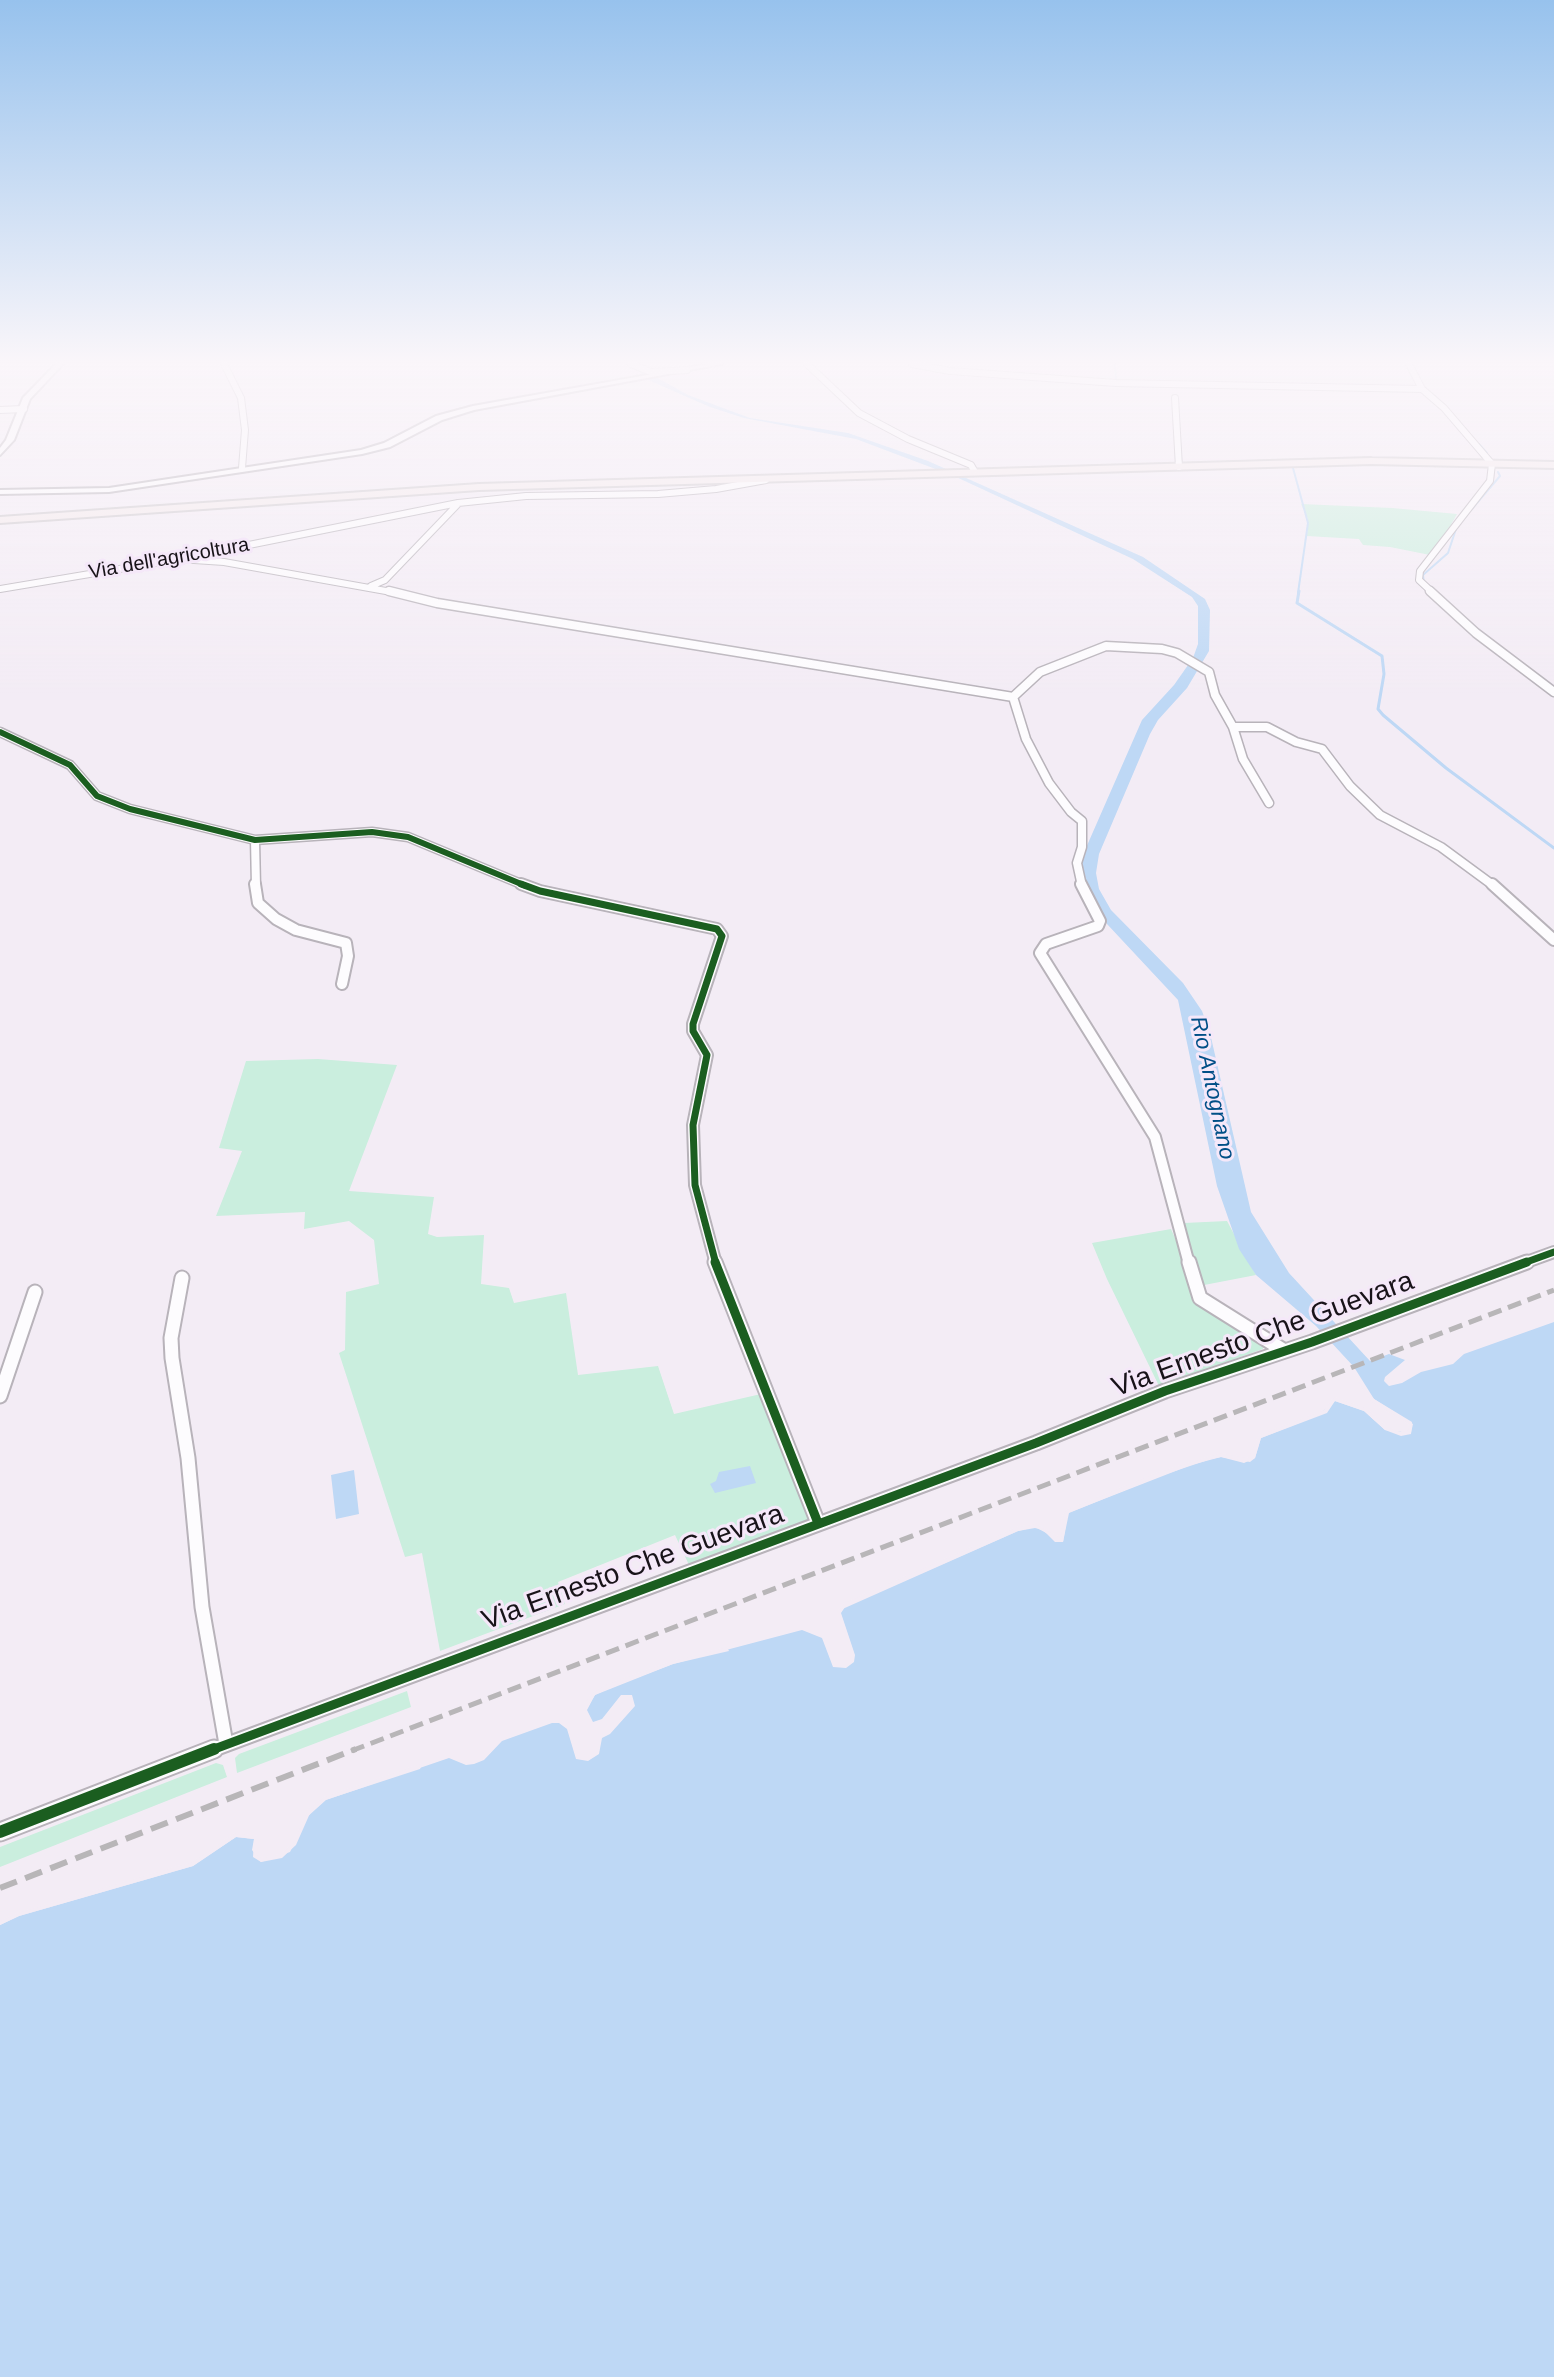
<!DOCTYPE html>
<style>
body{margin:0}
canvas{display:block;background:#f3ecf5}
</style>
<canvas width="1554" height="2377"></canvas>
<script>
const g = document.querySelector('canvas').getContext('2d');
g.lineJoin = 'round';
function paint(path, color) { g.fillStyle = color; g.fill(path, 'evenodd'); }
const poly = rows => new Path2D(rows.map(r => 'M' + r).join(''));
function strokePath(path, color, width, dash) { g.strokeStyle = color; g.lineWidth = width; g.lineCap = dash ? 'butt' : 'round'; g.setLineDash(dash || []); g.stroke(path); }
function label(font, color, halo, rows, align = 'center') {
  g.font = font + ' Arial,sans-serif'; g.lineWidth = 6; g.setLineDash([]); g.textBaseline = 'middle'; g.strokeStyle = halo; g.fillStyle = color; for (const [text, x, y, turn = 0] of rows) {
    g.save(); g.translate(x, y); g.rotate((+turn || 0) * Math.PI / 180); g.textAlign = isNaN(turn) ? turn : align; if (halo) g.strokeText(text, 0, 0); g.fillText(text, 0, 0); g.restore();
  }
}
paint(poly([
 [1301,504,1392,508,1457,514,1438,548,1430,555,1390,547,1363,545,1359,539,1307,536,1308,519],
 [318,1059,397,1065,349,1191,434,1197,428,1234,437,1237,484,1235,481,1284,509,1288,514,1303,566,1293,578,1375,658,1366,674,1414,761,1394,809,1521,689,1565,675,1535,558,1582,565,1604,440,1651,422,1553,405,1557,339,1353,345,1350,346,1292,379,1284,374,1240,349,1221,304,1229,305,1212,216,1216,242,1151,219,1148,246,1061],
 [1227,1221,1256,1275,1199,1286,1184,1223],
 [1171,1229,1182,1254,1192,1291,1263,1344,1263,1349,1159,1386,1107,1279,1092,1243],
 [407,1691,411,1707,237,1773,235,1758,239,1754],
 [216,1763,223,1765,227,1777,0,1867,0,1847]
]), '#caeede');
paint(poly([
 [656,377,688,395,750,418,848,433,928,461,1143,557,1205,599,1210,610,1209,651,1187,688,1158,720,1150,734,1099,854,1096,873,1099,889,1111,910,1183,983,1202,1011,1210,1033,1251,1212,1289,1273,1370,1361,1389,1354,1405,1360,1385,1377,1384,1381,1389,1386,1402,1383,1421,1372,1453,1364,1464,1354,1554,1322,1554,2377,0,2377,0,1925,19,1916,193,1866,236,1837,254,1839,252,1850,261,1862,290,1852,306,1818,326,1800,449,1758,466,1765,474,1764,484,1760,502,1741,552,1723,559,1723,567,1729,576,1759,588,1761,599,1754,602,1738,610,1734,635,1706,632,1695,621,1695,602,1719,593,1722,587,1710,595,1695,673,1664,802,1630,822,1638,833,1667,846,1668,854,1662,855,1655,841,1613,845,1607,1018,1531,1035,1527,1063,1542,1068,1513,1191,1465,1221,1457,1244,1463,1255,1458,1261,1438,1317,1416,1335,1401,1364,1411,1385,1430,1411,1433,1413,1424,1374,1399,1354,1367,1316,1326,1256,1275,1239,1249,1217,1186,1178,1000,1107,924,1083,885,1082,857,1142,720,1174,685,1193,658,1198,644,1198,606,1192,597,1133,559,954,476,856,439,744,418,710,407,646,379],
 [750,1466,756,1483,715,1493,710,1484,716,1481,719,1472],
 [354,1470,359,1514,336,1519,331,1475]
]), '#bed8f5');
paint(poly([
 [1353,1374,1374,1399,1412,1422,1411,1434,1401,1436,1385,1430,1364,1411,1335,1401,1327,1413,1261,1438,1255,1458,1250,1462,1221,1457,1211,1459,1157,1477,1069,1513,1063,1542,1055,1542,1043,1530,1035,1528,1018,1531,838,1611,844,1603,1017,1527,1036,1524,1061,1538,1062,1517,1066,1510,1156,1473,1220,1453,1248,1458,1259,1435,1324,1410,1334,1397,1366,1408,1387,1427,1401,1432,1408,1430,1409,1424,1371,1402],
 [727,1647,729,1651,673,1664,609,1688,595,1695,583,1713,585,1702,592,1693,607,1684,672,1661],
 [423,1763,420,1769,325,1800,311,1811,296,1845,282,1858,261,1862,253,1857,254,1839,236,1837,193,1866,19,1916,0,1925,0,1921,17,1913,192,1862,235,1833,257,1836,257,1855,262,1858,281,1854,293,1843,308,1809,324,1797]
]), '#f3ecf5');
strokePath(poly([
 [627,364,656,380],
 [1115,364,1116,382],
 [1479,444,1487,453],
 [1293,468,1308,523,1298,593],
 [1471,510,1500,476,1498,472],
 [1424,583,1423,575,1448,553,1457,526]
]), '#bed8f5', 2);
strokePath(poly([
 [1299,591,1297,603,1382,656,1384,674,1378,709,1383,715,1446,768,1554,848]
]), '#bed8f5', 3);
const minorFar4 = poly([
 [224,364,241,398,245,430,242,468],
 [631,364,651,372,687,370],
 [807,364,859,413,908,439,971,465,975,472],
 [912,364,950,371,1116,383,1422,389],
 [1409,364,1422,389,1444,408,1492,464,1490,481,1420,571,1419,580,1433,593],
 [1175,398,1179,467],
 [0,410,24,409],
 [179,559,224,562,397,593],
 [371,586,385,580,457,505],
 [0,589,179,559,458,503,526,496,658,494,716,489,766,480]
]);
const minorFar3 = poly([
 [389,591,437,603,1013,697],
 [1430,591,1476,633,1554,692],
 [1233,727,1267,727,1296,742,1322,749,1350,786,1380,815,1441,847,1494,886],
 [0,732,70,765,97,796,130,809,255,840,372,832,408,837,526,886],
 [255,840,256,886],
 [1082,886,1077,863,1082,847,1082,821,1071,812,1049,783,1026,739,1013,697,1040,672,1106,646,1162,649,1177,653,1209,672,1215,695,1233,727,1243,759,1269,803]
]);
const minorFar2 = poly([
 [255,884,258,903,276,919,296,930,346,943,348,956,342,984],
 [521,884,540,891,717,929,722,936,693,1024,693,1031,707,1055,693,1125,695,1185,716,1264],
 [1081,884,1100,921,1098,926,1046,944,1040,953,1155,1137,1189,1264],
 [1492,884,1554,940],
 [1521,1264,1554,1252]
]);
const minorFar1 = poly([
 [715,1262,818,1523],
 [1189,1262,1200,1298,1283,1350],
 [182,1278,171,1338,172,1358,188,1458,202,1607,226,1744],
 [0,1396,35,1292],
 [209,1751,1036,1443,1165,1391,1312,1342,1527,1262]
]);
const minor = poly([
 [0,1832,214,1749]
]);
const tertiary = poly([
 [56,364,63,364,30,399,14,440,0,455,0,448,6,440,23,398,56,364],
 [709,364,722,364,474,410,442,420,390,447,362,454,109,492,0,494,0,490,109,488,361,450,384,443,436,416,473,406,709,364]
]);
const primary = poly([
 [1371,458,1554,462,1554,468,1371,464,479,490,0,523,0,517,479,484,1371,458]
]);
strokePath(minorFar4, '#b8b3ba', 8);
strokePath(minorFar3, '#b8b3ba', 11);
strokePath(minorFar2, '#b8b3ba', 14);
strokePath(minorFar1, '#b8b3ba', 17);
strokePath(minor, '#b8b3ba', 21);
strokePath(tertiary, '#b8b3ba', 4);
strokePath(primary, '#cdc9cd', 4);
strokePath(minorFar4, '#fdfcfe', 6);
strokePath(minorFar3, '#fdfcfe', 8);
strokePath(minorFar2, '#fdfcfe', 10);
strokePath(minorFar1, '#fdfcfe', 13);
strokePath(minor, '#fdfcfe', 17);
paint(tertiary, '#fdfcfe');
paint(primary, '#f4eaec');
strokePath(poly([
 [351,1751,1554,1290]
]), '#b8b6b8', 5, [14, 7]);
strokePath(poly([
 [0,1888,356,1749]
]), '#b8b6b8', 6, [18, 9]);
strokePath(poly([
 [0,732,70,765,97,796,130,809,255,840,372,832,408,837,526,886]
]), '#1b5e20', 6);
strokePath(poly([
 [521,884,540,891,717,929,722,936,693,1024,693,1031,707,1055,693,1125,695,1185,716,1264],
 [1521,1264,1554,1252]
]), '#1b5e20', 7);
strokePath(poly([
 [715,1262,818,1523],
 [209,1751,1036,1443,1165,1391,1312,1342,1527,1262]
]), '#1b5e20', 9);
strokePath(poly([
 [0,1832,214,1749]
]), '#1b5e20', 12);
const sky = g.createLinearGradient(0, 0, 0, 696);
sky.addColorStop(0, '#97c2ed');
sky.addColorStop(0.52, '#faf6fa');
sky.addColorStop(1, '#faf6fa00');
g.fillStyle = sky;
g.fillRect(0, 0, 1554, 696);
label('20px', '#181319', '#f5e8f9', [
 ["Via dell'agricoltura",169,559,-10]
]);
label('italic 22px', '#014f87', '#f5e8f9', [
 ["Rio Antognano",1212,1088,78]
]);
label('28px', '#181319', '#f5e8f9', [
 ["Via Ernesto Che Guevara",1263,1335,-20],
 ["Via Ernesto Che Guevara",633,1568,-20]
]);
</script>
